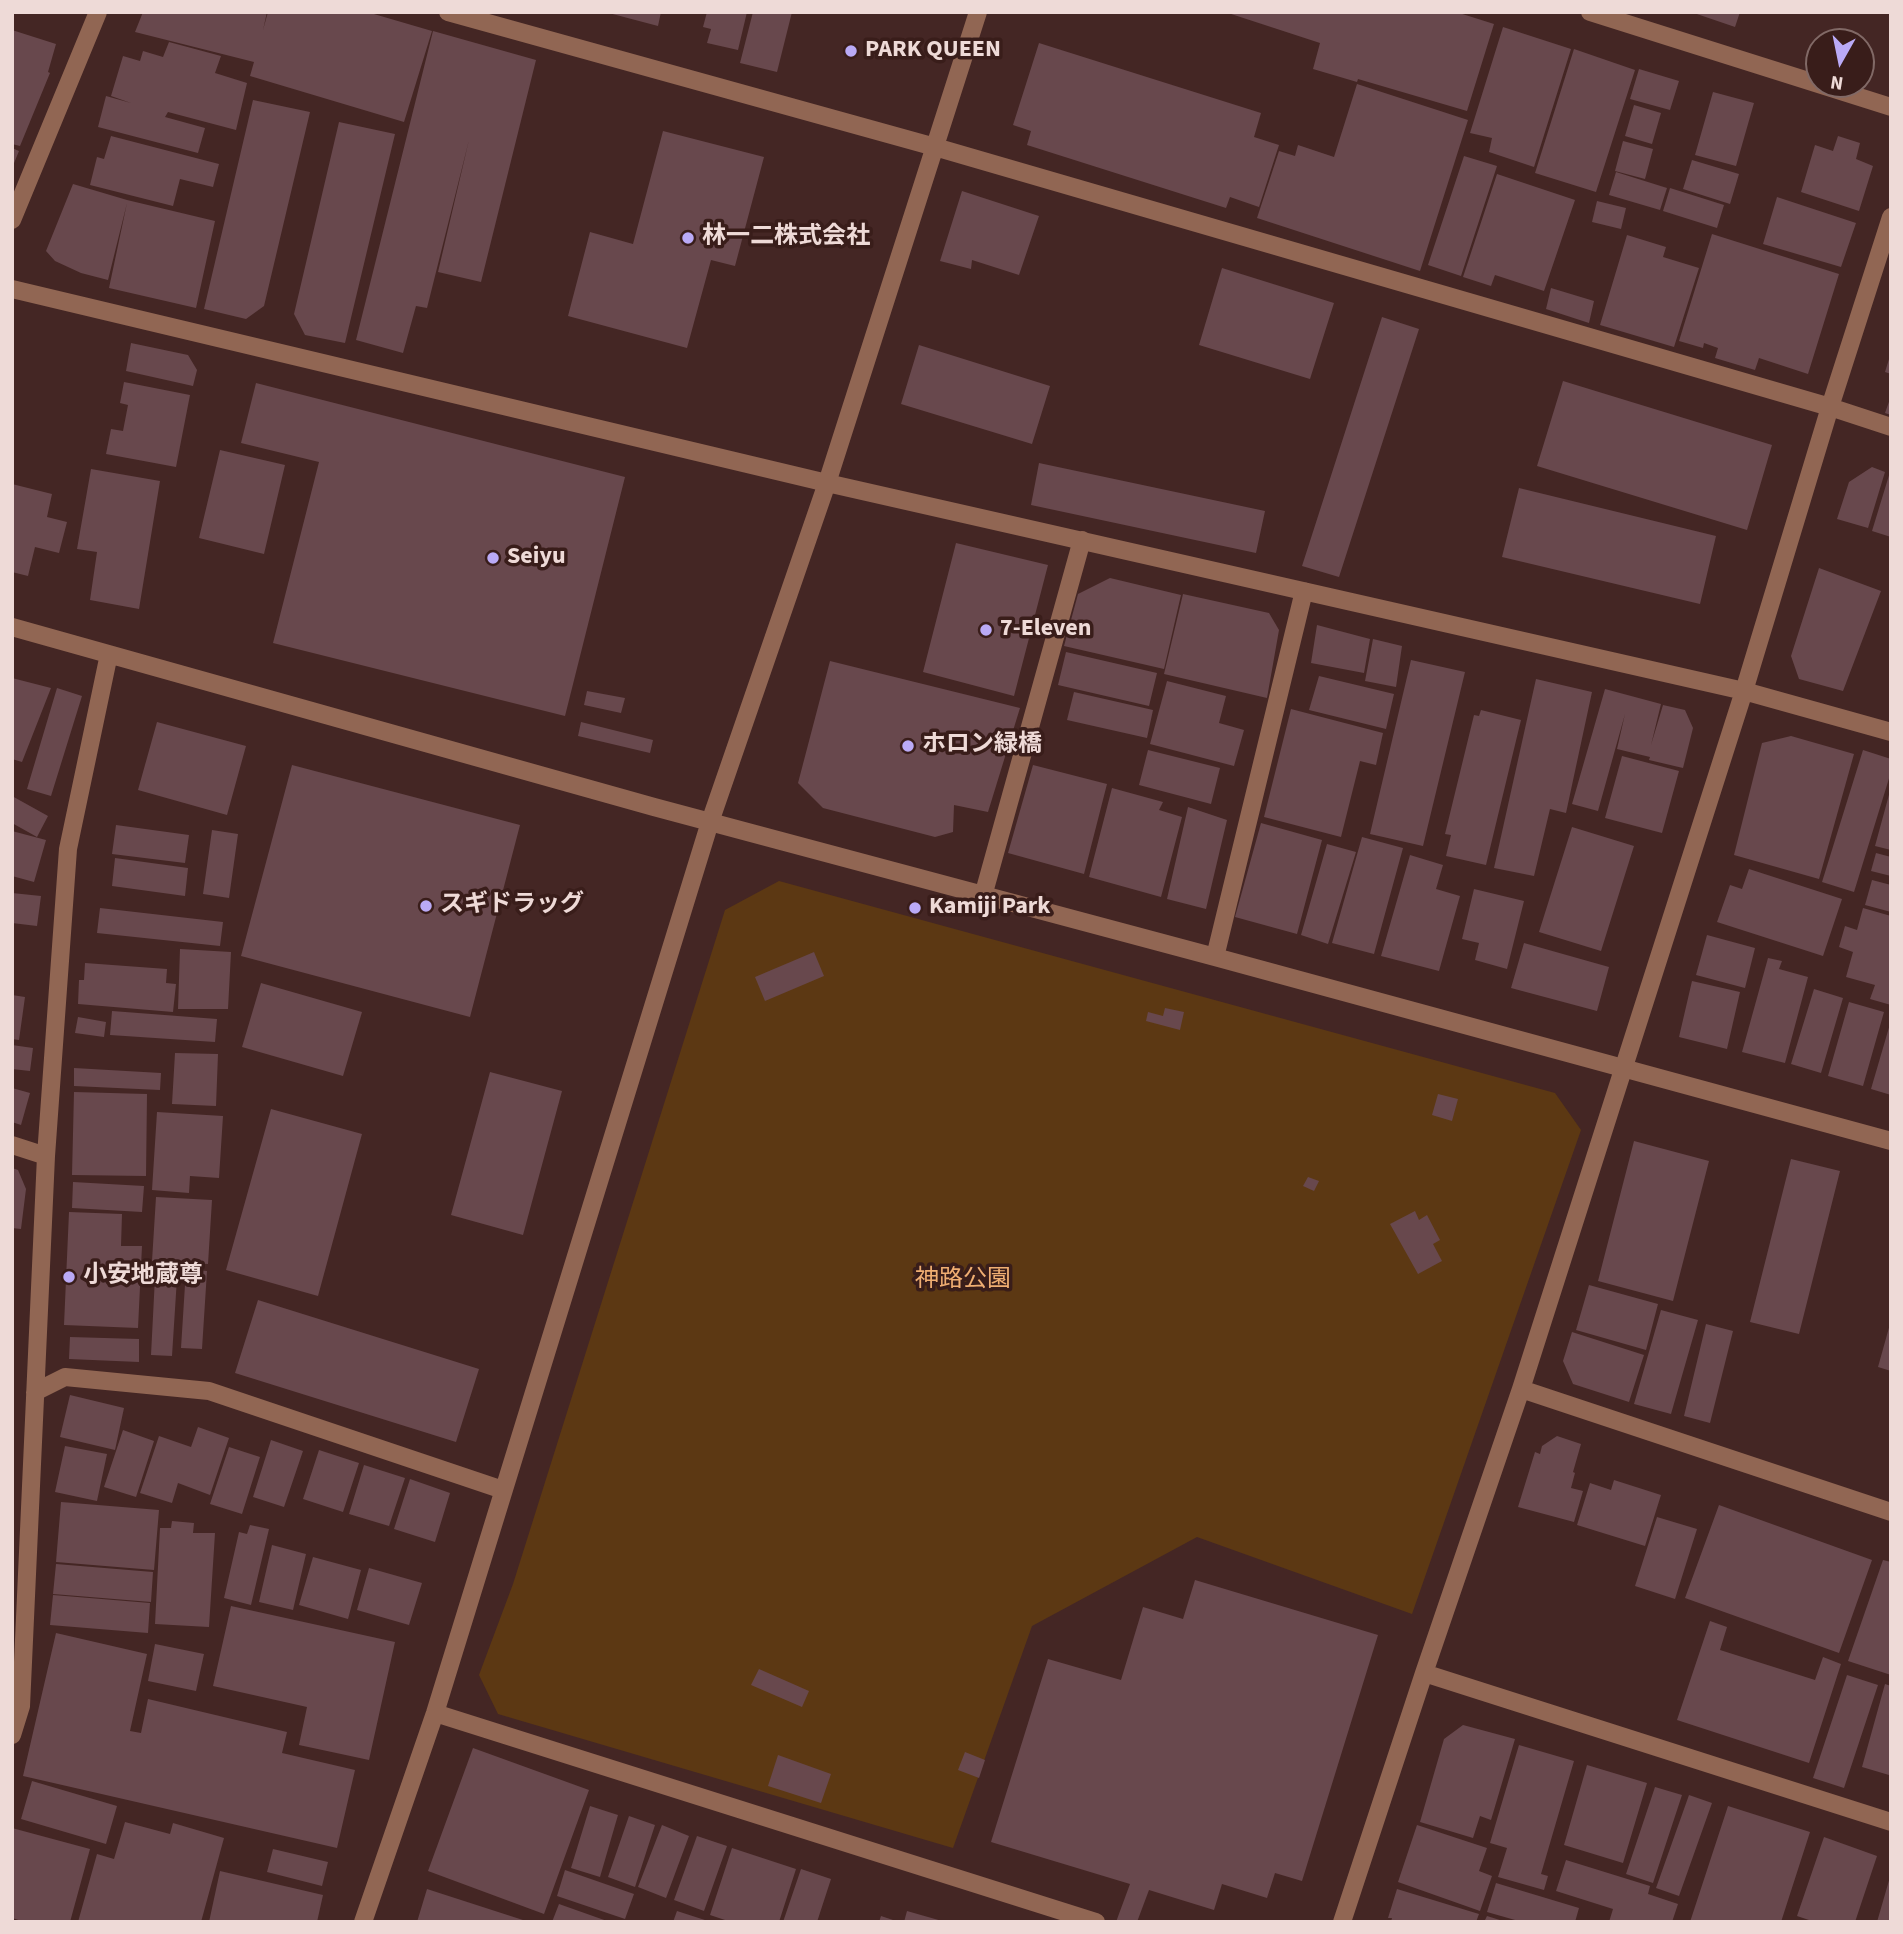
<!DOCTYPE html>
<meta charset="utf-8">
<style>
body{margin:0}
#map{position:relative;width:1903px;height:1934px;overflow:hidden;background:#442624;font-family:"Source Sans 3",sans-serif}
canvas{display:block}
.frame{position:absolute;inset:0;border:14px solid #eedad7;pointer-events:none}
.north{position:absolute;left:1805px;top:28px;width:70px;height:70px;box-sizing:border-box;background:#391d1a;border:2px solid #816966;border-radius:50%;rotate:189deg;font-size:19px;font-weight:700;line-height:28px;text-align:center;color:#eedad7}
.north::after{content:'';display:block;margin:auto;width:24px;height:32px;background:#baaaf6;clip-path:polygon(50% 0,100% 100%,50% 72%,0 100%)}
</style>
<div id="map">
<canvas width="1903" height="1934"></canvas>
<div class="frame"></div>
<div class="north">N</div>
</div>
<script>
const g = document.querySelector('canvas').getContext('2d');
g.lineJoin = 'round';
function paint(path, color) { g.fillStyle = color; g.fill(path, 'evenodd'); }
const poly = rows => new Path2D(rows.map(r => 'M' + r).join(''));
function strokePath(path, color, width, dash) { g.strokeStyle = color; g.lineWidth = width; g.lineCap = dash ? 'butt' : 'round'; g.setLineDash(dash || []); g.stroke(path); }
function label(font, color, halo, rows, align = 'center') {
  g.font = font + ' "Source Sans 3","Noto Sans JP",sans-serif'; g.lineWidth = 7; g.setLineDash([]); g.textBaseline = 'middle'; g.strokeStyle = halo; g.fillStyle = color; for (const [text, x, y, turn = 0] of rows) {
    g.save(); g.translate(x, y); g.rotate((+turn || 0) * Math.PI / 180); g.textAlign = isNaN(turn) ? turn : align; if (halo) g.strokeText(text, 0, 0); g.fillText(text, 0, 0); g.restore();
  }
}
paint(poly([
 [779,881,1555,1093,1581,1130,1412,1614,1197,1537,1032,1626,953,1848,498,1714,479,1675,513,1584,725,910]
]), '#5c3813');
paint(poly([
 [143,12,267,12,263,30,268,12,367,12,432,31,404,122,250,76,254,62,135,32],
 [605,12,661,12,658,26],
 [707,12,747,12,738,50,707,43,711,29,703,27],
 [753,12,792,12,777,72,740,63],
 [1225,12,1456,12,1494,24,1467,111,1358,79,1357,82,1313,69,1320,43],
 [1691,12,1740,12,1735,27],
 [1503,27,1571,49,1534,167,1489,152,1492,138,1470,133],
 [12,30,56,44,48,72,50,73,20,146,12,144],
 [433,31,536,60,481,282,438,272,469,140,427,308,416,306,403,353,356,340],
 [169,42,221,56,215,73,247,83,236,130,168,112,165,117,205,128,198,153,98,127,106,96,131,103,111,96,123,56,140,61,143,51,163,57],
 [1039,43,1261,113,1254,137,1279,145,1259,207,1230,197,1226,208,1027,145,1031,131,1013,125],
 [1574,49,1635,70,1596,192,1535,173],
 [1639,69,1679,81,1670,110,1630,99],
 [1357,84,1468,120,1420,271,1257,218,1279,151,1295,156,1298,145,1334,157],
 [1713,92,1754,103,1736,166,1695,155],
 [253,100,310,112,264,306,246,319,204,309],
 [1634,105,1661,113,1652,144,1625,136],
 [339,122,395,134,345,343,305,335,294,314],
 [663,131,764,157,735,266,711,260,687,348,568,316,590,232,633,244],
 [111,136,219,164,213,187,180,179,173,206,90,185,97,157,104,159],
 [1838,136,1860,143,1856,159,1873,166,1859,211,1801,192,1815,145,1833,151],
 [1623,141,1653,149,1645,179,1615,171],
 [12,148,19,151,12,168],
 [1464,156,1497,166,1461,276,1428,265],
 [1692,160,1739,174,1730,204,1683,189],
 [1616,172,1667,188,1660,210,1609,195],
 [1497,174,1575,200,1544,291,1495,275,1491,286,1463,277],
 [73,184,127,200,215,221,196,308,109,288,127,203,108,280,81,273,55,261,46,251],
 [1670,188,1724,205,1717,228,1663,211],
 [962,191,1039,216,1019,275,972,260,971,269,940,261],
 [1777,197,1856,223,1841,267,1763,244],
 [1597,201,1626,208,1621,229,1592,222],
 [1712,234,1839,274,1808,374,1759,358,1755,370,1715,358,1718,348,1704,343,1703,348,1679,341],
 [1627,235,1666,247,1663,257,1699,268,1674,347,1600,325],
 [1222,268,1334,303,1310,379,1199,345],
 [1551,288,1594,301,1589,323,1546,309],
 [1382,317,1419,329,1339,577,1302,566],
 [131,343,188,355,197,370,193,386,126,371],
 [919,345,1050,386,1032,444,901,404],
 [1890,356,1891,356,1891,374,1885,372],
 [1563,381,1772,445,1747,530,1537,466],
 [124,382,190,395,176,467,106,454,111,429,123,431,128,405,120,403],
 [256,383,625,477,565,716,273,643,319,462,241,443],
 [1890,399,1891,399,1891,415,1885,413],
 [220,450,285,465,264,554,199,538],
 [1039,463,1265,511,1256,553,1031,505],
 [1872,467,1885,472,1868,528,1837,519,1849,482],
 [91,469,160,481,139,609,90,600,97,552,77,549],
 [1890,472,1891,472,1891,537,1872,531],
 [12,484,52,494,47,517,67,522,59,553,35,547,28,576,12,572],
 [1519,488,1716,536,1700,604,1502,557],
 [956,543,1048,565,1014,696,923,672],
 [1819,568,1881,591,1843,691,1799,679,1791,656],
 [1110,578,1181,595,1164,669,1064,646,1078,594],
 [1183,594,1269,613,1279,630,1267,698,1164,674],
 [1317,625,1370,639,1364,673,1311,663],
 [1373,639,1402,646,1396,687,1365,681],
 [1066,652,1157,673,1149,706,1058,685],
 [1411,660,1465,672,1423,846,1370,834],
 [830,661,1020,708,988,812,954,805,953,832,935,837,823,808,798,783],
 [1319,676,1394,694,1386,729,1309,710],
 [12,678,51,688,22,762,12,759],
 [1536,679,1592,692,1566,813,1550,809,1534,876,1494,868],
 [1167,681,1226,696,1219,723,1244,730,1234,766,1150,744],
 [57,688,82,696,51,796,27,789],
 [1605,689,1661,704,1651,745,1663,705,1685,710,1693,728,1683,768,1649,760,1650,757,1617,749,1625,714,1598,811,1572,804],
 [587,691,625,698,621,713,584,705],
 [1074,692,1153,710,1147,738,1067,720],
 [1291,709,1383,733,1376,765,1360,761,1341,837,1264,817],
 [1481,710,1521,720,1486,865,1446,856,1451,835,1445,834,1474,715,1479,716],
 [157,722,246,746,227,815,138,790],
 [581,722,653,740,650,753,578,736],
 [1791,736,1854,754,1819,879,1734,855,1762,743],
 [1148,750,1220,768,1211,804,1139,785],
 [1863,750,1891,759,1891,772,1854,892,1822,882],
 [1622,756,1679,771,1662,833,1605,818],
 [292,765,520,825,470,1017,241,956],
 [1033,765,1107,784,1084,874,1008,853],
 [1112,788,1163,802,1159,810,1182,817,1161,897,1089,877],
 [1890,791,1891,791,1891,850,1875,846],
 [12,796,48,816,37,837,12,823],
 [1188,807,1227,820,1206,909,1167,899],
 [1261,823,1322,840,1297,934,1235,917],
 [116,825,189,835,185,863,112,854],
 [1572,827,1634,846,1601,951,1539,932],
 [212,830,238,834,229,898,203,894],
 [12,831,46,840,34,882,12,876],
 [1362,837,1403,848,1374,954,1332,943],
 [1327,844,1356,852,1328,944,1301,935],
 [1876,853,1891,857,1891,876,1871,871],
 [1410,855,1443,865,1436,889,1460,896,1439,971,1381,956],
 [115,858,188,868,185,896,112,886],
 [1749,869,1842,899,1823,956,1717,922,1730,885,1742,889],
 [1872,880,1891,885,1891,912,1865,905],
 [1474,889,1524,901,1507,969,1475,960,1479,943,1462,939],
 [12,893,41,896,37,926,12,923],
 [100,908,223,922,220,946,97,933],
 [1863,908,1891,916,1891,1005,1870,999,1875,985,1846,977,1853,952,1839,947,1845,926,1857,930],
 [1707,935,1755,948,1745,988,1696,975],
 [1524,943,1609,967,1597,1011,1511,988],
 [180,949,231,952,228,1009,178,1009],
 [814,952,824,976,765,1001,755,977],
 [1768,958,1782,961,1779,969,1808,977,1785,1063,1742,1052],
 [85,963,167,969,166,983,176,984,173,1012,78,1004,79,980,84,980],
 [1692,981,1740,992,1727,1049,1679,1037],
 [261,983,362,1012,343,1076,242,1047],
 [1814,989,1843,998,1821,1073,1791,1064],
 [12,995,25,997,19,1040,12,1039],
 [1849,1002,1884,1012,1863,1086,1828,1076],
 [1165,1008,1184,1012,1180,1030,1146,1021,1148,1012,1163,1016],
 [112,1011,217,1019,215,1042,110,1035],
 [78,1017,106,1022,104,1037,75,1033],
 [1890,1024,1891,1024,1891,1095,1871,1089],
 [12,1045,33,1048,30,1071,12,1069],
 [175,1053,218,1054,216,1106,172,1104],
 [74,1068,161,1073,160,1090,74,1086],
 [490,1072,562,1091,523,1235,451,1215],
 [12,1088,30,1093,21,1125,12,1122],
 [74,1092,147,1094,146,1176,72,1175],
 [1438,1094,1458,1099,1452,1121,1432,1115],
 [271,1109,362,1134,318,1296,226,1270],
 [157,1112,223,1116,219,1178,190,1176,189,1193,152,1190],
 [1634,1141,1709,1161,1673,1301,1598,1281],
 [1791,1159,1840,1171,1799,1334,1750,1322],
 [12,1168,18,1170,26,1189,21,1229,12,1228],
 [1308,1177,1319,1181,1314,1191,1303,1186],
 [73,1182,144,1186,142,1212,72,1208],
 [156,1197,212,1200,208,1264,152,1261],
 [1415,1211,1419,1220,1427,1215,1440,1240,1433,1244,1442,1261,1418,1274,1390,1224],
 [69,1212,122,1214,121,1246,142,1246,138,1328,64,1325],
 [186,1269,207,1271,202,1349,181,1348],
 [155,1277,177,1278,172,1356,151,1355],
 [1589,1285,1658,1304,1646,1350,1576,1330],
 [258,1300,479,1369,456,1442,235,1373],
 [1661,1310,1698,1320,1671,1414,1634,1404],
 [1706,1324,1733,1331,1710,1423,1684,1416],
 [1890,1324,1891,1324,1891,1371,1878,1367],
 [1572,1332,1644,1355,1629,1402,1573,1384,1563,1361],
 [70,1337,139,1339,139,1362,69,1359],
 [70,1395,124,1408,115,1450,60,1437],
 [198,1427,229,1438,210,1495,178,1483,172,1503,140,1493,159,1436,191,1447],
 [123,1430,154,1441,136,1497,104,1487],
 [1557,1436,1581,1444,1573,1472,1575,1473,1571,1488,1583,1491,1574,1522,1518,1507,1535,1452,1540,1454,1542,1446],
 [271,1440,303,1451,284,1507,253,1497],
 [65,1446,107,1454,97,1501,55,1492],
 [229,1447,260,1457,242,1514,210,1504],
 [319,1450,359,1463,343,1512,303,1499],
 [364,1465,405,1478,389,1526,349,1514],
 [410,1479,450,1493,435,1542,394,1529],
 [1614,1480,1661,1495,1645,1546,1577,1525,1590,1483,1611,1490],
 [61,1502,159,1510,154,1570,56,1562],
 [1719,1505,1872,1560,1839,1653,1685,1598],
 [1657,1517,1697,1529,1675,1599,1635,1586],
 [172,1521,194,1523,193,1533,215,1533,209,1627,155,1624,160,1528,171,1528],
 [250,1525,269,1529,251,1605,224,1598,239,1532,247,1534],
 [272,1545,306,1554,293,1610,259,1602],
 [313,1557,361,1570,348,1619,299,1605],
 [1883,1560,1891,1562,1891,1675,1848,1661],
 [56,1564,153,1572,151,1602,53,1594],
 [369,1568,422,1583,409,1625,357,1610],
 [1195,1580,1378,1635,1302,1881,1275,1873,1267,1898,1222,1884,1214,1910,1149,1890,1137,1922,1116,1922,1130,1884,991,1842,1048,1659,1121,1680,1143,1607,1183,1619],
 [53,1595,150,1603,148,1633,50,1625],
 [231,1606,395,1642,369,1760,299,1745,307,1707,213,1686],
 [1710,1621,1727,1627,1720,1650,1815,1680,1823,1657,1841,1664,1809,1763,1677,1720],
 [56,1633,147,1654,130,1731,141,1733,148,1699,287,1732,282,1753,355,1770,337,1848,23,1776],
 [155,1644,204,1654,196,1691,148,1681],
 [759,1669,809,1691,802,1707,751,1685],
 [1847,1675,1878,1685,1844,1788,1813,1778],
 [1885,1684,1891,1686,1891,1769,1889,1775,1862,1767],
 [1463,1725,1515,1739,1491,1820,1480,1816,1473,1838,1420,1822,1444,1739],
 [1519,1745,1574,1761,1541,1874,1548,1876,1544,1890,1498,1877,1507,1848,1490,1843],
 [473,1748,589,1790,544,1914,428,1871],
 [965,1752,985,1760,979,1778,958,1770],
 [778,1755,831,1774,821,1803,768,1786],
 [1587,1765,1647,1783,1623,1863,1564,1845],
 [32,1781,117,1806,106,1844,21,1819],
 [1655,1787,1682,1795,1653,1883,1626,1874],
 [1689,1795,1712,1803,1679,1896,1656,1888],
 [590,1806,618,1815,600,1877,571,1868],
 [1728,1806,1810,1832,1781,1922,1690,1922],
 [629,1816,655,1825,635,1887,608,1877],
 [125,1822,170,1834,173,1823,224,1838,201,1922,78,1922,97,1854,114,1859],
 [662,1825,689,1836,666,1898,638,1887],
 [1417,1825,1487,1848,1479,1871,1492,1876,1480,1911,1398,1882],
 [12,1828,90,1849,70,1922,25,1922,12,1918],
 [697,1836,727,1846,704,1911,674,1900],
 [1824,1837,1877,1856,1855,1922,1815,1922,1797,1916],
 [732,1848,796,1869,779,1922,731,1922,710,1915],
 [273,1849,328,1862,322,1886,267,1872],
 [1566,1860,1650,1886,1648,1894,1678,1904,1672,1922,1609,1922,1613,1909,1556,1891],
 [801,1869,831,1879,817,1922,783,1922],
 [565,1870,634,1894,625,1919,557,1896],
 [220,1871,323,1895,317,1922,209,1922],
 [1890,1877,1891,1915,1889,1922,1877,1922],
 [1496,1883,1579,1908,1575,1922,1522,1922,1487,1912],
 [427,1889,526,1921,526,1922,417,1922],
 [1397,1889,1479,1914,1476,1922,1391,1922,1392,1918,1388,1918],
 [559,1904,607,1921,607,1922,552,1922],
 [677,1911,708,1921,708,1922,673,1922],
 [907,1911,942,1921,942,1922,904,1922],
 [881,1916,896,1921,896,1922,879,1922],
 [1487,1916,1503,1921,1503,1922,1484,1922]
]), '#68484d');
strokePath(poly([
 [448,12,935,147,1830,407,1891,427],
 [1590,12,1891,107],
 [12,220,98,12],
 [12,289,827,483,1744,691,1891,732],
 [12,627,654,807,1215,957,1891,1141],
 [983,896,1082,540],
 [1215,957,1304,591],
 [12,1145,46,1156],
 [1521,1389,1891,1512],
 [35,1392,65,1377,209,1391,503,1490],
 [1424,1673,1891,1822],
 [435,1713,1096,1922],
 [12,1735,21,1706,46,1156,68,849,109,654],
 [363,1922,435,1713,710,822,827,483,978,12],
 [1342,1922,1424,1673,1521,1389,1744,691,1830,407,1891,217]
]), '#916653', 18);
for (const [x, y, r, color] of [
 [851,51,7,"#baaaf6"],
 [688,238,7,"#baaaf6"],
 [493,558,7,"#baaaf6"],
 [986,630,7,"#baaaf6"],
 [908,746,7,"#baaaf6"],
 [426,906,7,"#baaaf6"],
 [915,908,7,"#baaaf6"],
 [69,1277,7,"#baaaf6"]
]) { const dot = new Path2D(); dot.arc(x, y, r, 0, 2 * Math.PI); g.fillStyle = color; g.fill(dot); strokePath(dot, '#391d1a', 2.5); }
label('bold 24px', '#eedad7', '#391d1a', [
 ["PARK QUEEN",865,51],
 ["林一二株式会社",702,238],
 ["Seiyu",507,558],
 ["7-Eleven",1000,630],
 ["ホロン緑橋",922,746],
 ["スギドラッグ",440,906],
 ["Kamiji Park",929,908],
 ["小安地蔵尊",83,1277]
], 'left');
label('24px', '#f0ae72', '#391d1a', [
 ["神路公園",963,1281]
]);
</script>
